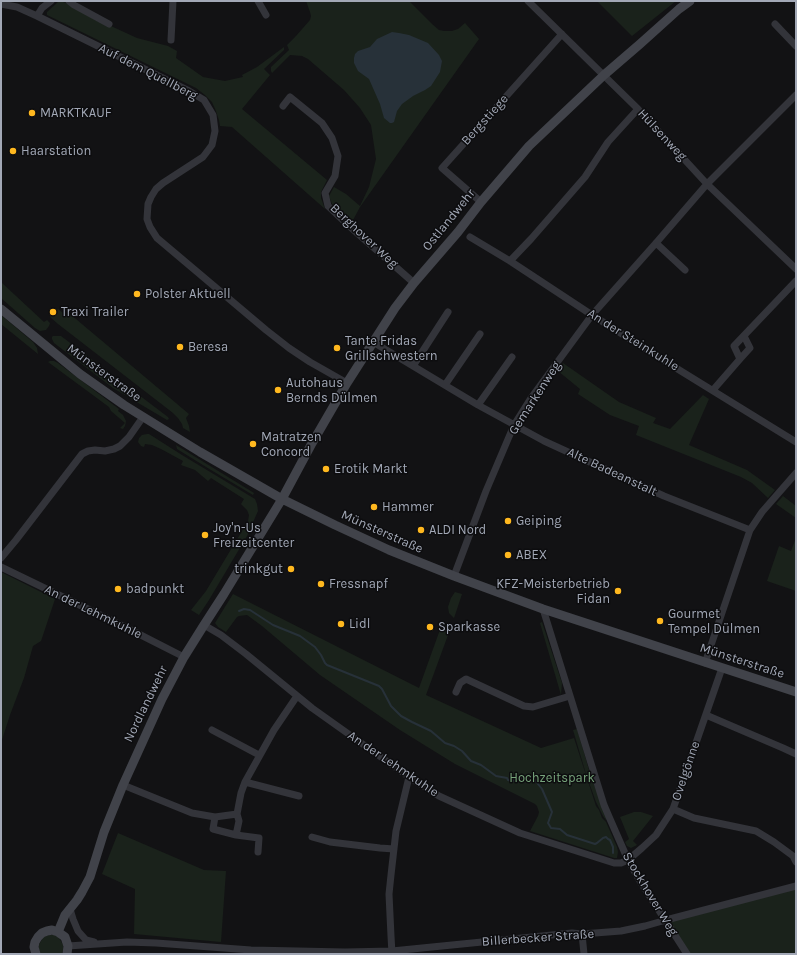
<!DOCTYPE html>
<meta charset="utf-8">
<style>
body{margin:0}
#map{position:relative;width:797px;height:955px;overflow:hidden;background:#121214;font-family:Karla,sans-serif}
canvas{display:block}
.frame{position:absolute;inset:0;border:2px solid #a2a8b6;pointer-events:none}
</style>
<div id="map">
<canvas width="797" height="955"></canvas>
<div class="frame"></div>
</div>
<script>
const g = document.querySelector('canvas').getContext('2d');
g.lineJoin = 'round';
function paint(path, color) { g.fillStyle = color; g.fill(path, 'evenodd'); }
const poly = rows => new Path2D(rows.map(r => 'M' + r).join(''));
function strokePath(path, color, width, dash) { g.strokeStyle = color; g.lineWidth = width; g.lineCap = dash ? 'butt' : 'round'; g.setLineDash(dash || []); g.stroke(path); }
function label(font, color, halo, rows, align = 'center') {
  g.font = font + ' Karla,sans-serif'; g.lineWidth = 3; g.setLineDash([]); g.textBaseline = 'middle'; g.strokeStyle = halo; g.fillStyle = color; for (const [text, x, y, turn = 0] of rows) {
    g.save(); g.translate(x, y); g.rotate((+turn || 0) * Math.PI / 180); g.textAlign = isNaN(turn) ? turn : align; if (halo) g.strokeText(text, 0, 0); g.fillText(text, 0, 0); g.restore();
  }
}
paint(poly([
 [60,1,66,3,99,22,100,21,137,38,168,46,177,51,176,58,203,77,225,81,243,77,242,75,257,67,284,47,284,50,264,69,270,75,242,109,327,180,321,192,321,198,325,209,232,127,220,126,219,120,216,111,212,102,205,95,196,88,47,15,47,12,58,2],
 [306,1,409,1,432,24,439,30,444,31,452,31,458,29,465,23,479,39,360,207,352,222,332,204,329,196,334,187,346,194,360,206,369,187,376,159,371,125,360,108,344,90,308,59,302,56,290,55,272,73,271,71,271,67,289,50,287,45,296,36,310,20,311,16,310,12],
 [597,1,676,1,632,36],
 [1,282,44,322,47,320,50,323,49,326,46,330,40,331,35,328,1,298],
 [58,309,68,317,70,314,189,414,186,418,189,426,190,432,183,428,182,424,178,418,173,413,58,324,50,317],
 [1,315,33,342,37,348,38,354,1,324],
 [53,336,61,336,168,417,169,419,167,420,113,388,54,343,52,339,52,337],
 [50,361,54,361,58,363,119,409,118,411,123,415,126,421,125,426,123,429,120,428,125,423,111,411,109,407,48,362],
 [563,363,619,402,656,418,653,423,670,429,703,395,709,399,689,445,747,470,775,490,768,498,752,483,741,477,636,435,639,426,610,415,578,394,580,389,558,371],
 [147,434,149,434,182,455,255,499,257,504,258,511,247,536,209,600,199,615,191,610,206,591,248,521,249,515,247,510,241,504,244,499,211,478,208,481,195,470,181,465,183,461,161,449,152,445,145,444,144,447,141,446,138,442,139,438,142,435],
 [176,445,254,493,253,495,211,470,177,449],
 [783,496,796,506,796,518,776,504],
 [796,538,796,591,767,581,779,546,791,551],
 [1,572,55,599,41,641,33,646,24,678,10,715,1,743],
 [455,592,462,594,454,618,449,613,448,607,451,598],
 [233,594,419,688,442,624,451,627,426,695,541,748,574,738,596,806,599,810,602,818,606,822,617,847,618,852,617,858,614,858,530,831,538,816,539,812,537,806,535,804,455,764,400,730,320,675,262,626,247,615,239,616,237,617,226,632,218,627,215,623],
 [542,622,562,683,561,695,540,623],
 [577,729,590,773,607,819,606,820,603,816,596,802,586,774,573,730],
 [634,812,641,812,653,816,633,841,637,845,631,848,627,846,625,842,629,839,620,817],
 [118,833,204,870,226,871,221,942,134,934,135,889,102,874],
 [796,886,796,953,792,954,687,954,666,920],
 [49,935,54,935,58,937,61,941,63,945,63,950,62,954,41,954,39,950,39,945,41,941,44,937]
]), '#1a221b');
paint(poly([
 [392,32,399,33,409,35,428,43,439,55,442,61,440,72,431,86,425,90,413,96,402,104,397,111,394,122,392,123,390,123,384,118,380,104,369,79,358,71,354,63,354,58,355,54,358,51,370,47,377,39]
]), '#273139');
strokePath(poly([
 [239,611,244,609,250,610,273,625,300,636,315,647,321,655,325,663,327,665,379,686,382,689,391,706,401,716,412,722,431,731,445,743,454,746,462,751,471,761,481,765,496,776,507,778,508,780,512,781,526,776,529,776,534,779,542,789,552,812,548,823,551,828,560,829,567,835,595,844,597,843,603,838,606,837,608,839,610,840,613,847,613,853]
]), '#273139', 2);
strokePath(poly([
 [69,1,74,5,109,24],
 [258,1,266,15],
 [528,1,638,109,707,184,796,269],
 [1,4,17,7,37,16,189,91,204,100,213,115,215,131,212,145,203,157,163,183,156,189,151,197,148,204,147,219,150,227,157,238,266,330,289,348,310,362,347,383],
 [37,16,42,8,51,1],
 [775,24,796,46],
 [171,40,173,1],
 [283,106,290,97,322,123,332,138,338,156,335,176,325,193,328,206,347,224,414,283],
 [481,202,442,168,562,34],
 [470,237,510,261,592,315,676,368,796,442],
 [656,243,685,270],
 [510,261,531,239,585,177,608,142,638,109],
 [373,342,478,405,544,441,664,496,750,530],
 [740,359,750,348,744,336],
 [413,366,448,312],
 [445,385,480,334],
 [713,390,740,359,734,346,796,281],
 [478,405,512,357],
 [1,558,16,540,82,454,88,451,95,450,105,451,114,449,120,446,129,437,143,417],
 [1,567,127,628,184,657],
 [454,576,486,491,514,425,531,398,592,315,656,243,707,184,796,95],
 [543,609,604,805,610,819,628,860,640,881,687,954],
 [204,625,221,635,246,654,312,708,409,777,439,796,520,833,614,863,621,863,628,860,642,848,656,835,673,809,722,668],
 [705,663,750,530,762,512,796,473],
 [456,692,460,683,466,679,524,706,533,707,570,696],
 [706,715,783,748,796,754],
 [212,730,259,755],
 [245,782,299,796],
 [123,785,192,813,215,817,237,814,241,793,245,782,274,730,297,696],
 [673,809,694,818,756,831,774,842,793,856,796,862],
 [215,817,213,829,236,835,239,821,237,814],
 [236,835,259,838,258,852],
 [312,837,330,842,380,848,394,849],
 [70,909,73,919,78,931,86,940,94,942],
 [582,934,584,954],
 [68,946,127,942,156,943,251,950,345,952,392,951,572,933,582,934,621,931,645,926,666,920,796,886],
 [392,954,391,936,389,894,391,875,396,831,409,777]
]), '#33343a', 7);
strokePath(poly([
 [1,309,80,374,124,405,200,452,282,499,335,525,389,550,454,576,543,609,796,692],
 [58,932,65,915,77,900,82,892,90,877,104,832,123,785,162,699,184,657,204,625,224,594,282,499,311,445,347,383,395,308,414,283,458,232,481,202,529,146,604,75,640,44,679,9,690,1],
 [36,954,34,947,35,942,38,937,42,933,47,931,52,930,58,932,65,937,68,946,67,954]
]), '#41434a', 9);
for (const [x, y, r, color] of [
 [32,113,4,"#ffb81f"],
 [13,151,4,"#ffb81f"],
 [137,294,4,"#ffb81f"],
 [53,312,4,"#ffb81f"],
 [180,347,4,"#ffb81f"],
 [337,348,4,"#ffb81f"],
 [278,390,4,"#ffb81f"],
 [253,444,4,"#ffb81f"],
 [326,469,4,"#ffb81f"],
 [374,507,4,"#ffb81f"],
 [508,521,4,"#ffb81f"],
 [421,530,4,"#ffb81f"],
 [205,535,4,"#ffb81f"],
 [508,555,4,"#ffb81f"],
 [291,569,4,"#ffb81f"],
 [321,584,4,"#ffb81f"],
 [118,589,4,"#ffb81f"],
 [618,591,4,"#ffb81f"],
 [660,621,4,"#ffb81f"],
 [341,624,4,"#ffb81f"],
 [430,627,4,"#ffb81f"]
]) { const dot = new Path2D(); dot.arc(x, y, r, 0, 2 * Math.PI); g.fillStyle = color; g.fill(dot); strokePath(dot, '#0d0d0f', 1.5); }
label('13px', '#a2a8b6', '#0d0d0f', [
 ["Auf dem Quellberg",148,72,27],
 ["Bergstiege",485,120,-48],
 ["Hülsenweg",662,135,47],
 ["Ostlandwehr",449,220,-51],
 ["Berghover Weg",364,236,43],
 ["An der Steinkuhle",633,340,32],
 ["Münsterstraße",104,373,36],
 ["Gemarkenweg",535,398,-57],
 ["Alte Badeanstalt",612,472,25],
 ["Münsterstraße",382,532,24],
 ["An der Lehmkuhle",93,612,26],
 ["Münsterstraße",742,661,18],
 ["Nordlandwehr",146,704,-64],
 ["An der Lehmkuhle",393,764,34],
 ["Ovelgönne",686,771,-71],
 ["Stockhover Weg",650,894,59],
 ["Billerbecker Straße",538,938,-4]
]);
label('13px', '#a2a8b6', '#0d0d0f', [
 ["MARKTKAUF",40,113],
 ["Haarstation",21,151],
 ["Polster Aktuell",145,294],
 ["Traxi Trailer",61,312],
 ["Tante Fridas",345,341],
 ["Grillschwestern",345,356],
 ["Beresa",188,347],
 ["Autohaus",286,383],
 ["Bernds Dülmen",286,398],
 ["Matratzen",261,437],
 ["Concord",261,452],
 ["Erotik Markt",334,469],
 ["Hammer",382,507],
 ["Geiping",516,521],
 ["Joy'n-Us",213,528],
 ["Freizeitcenter",213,543],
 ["ALDI Nord",429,530],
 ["ABEX",516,555],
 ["trinkgut",283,569,"right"],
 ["Fressnapf",329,584],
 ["KFZ-Meisterbetrieb",610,584,"right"],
 ["Fidan",610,599,"right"],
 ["badpunkt",126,589],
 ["Gourmet",668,614],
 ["Tempel Dülmen",668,629],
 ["Lidl",349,624],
 ["Sparkasse",438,627]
], 'left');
label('13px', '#77a47b', '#0d0d0f', [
 ["Hochzeitspark",552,778]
]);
</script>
